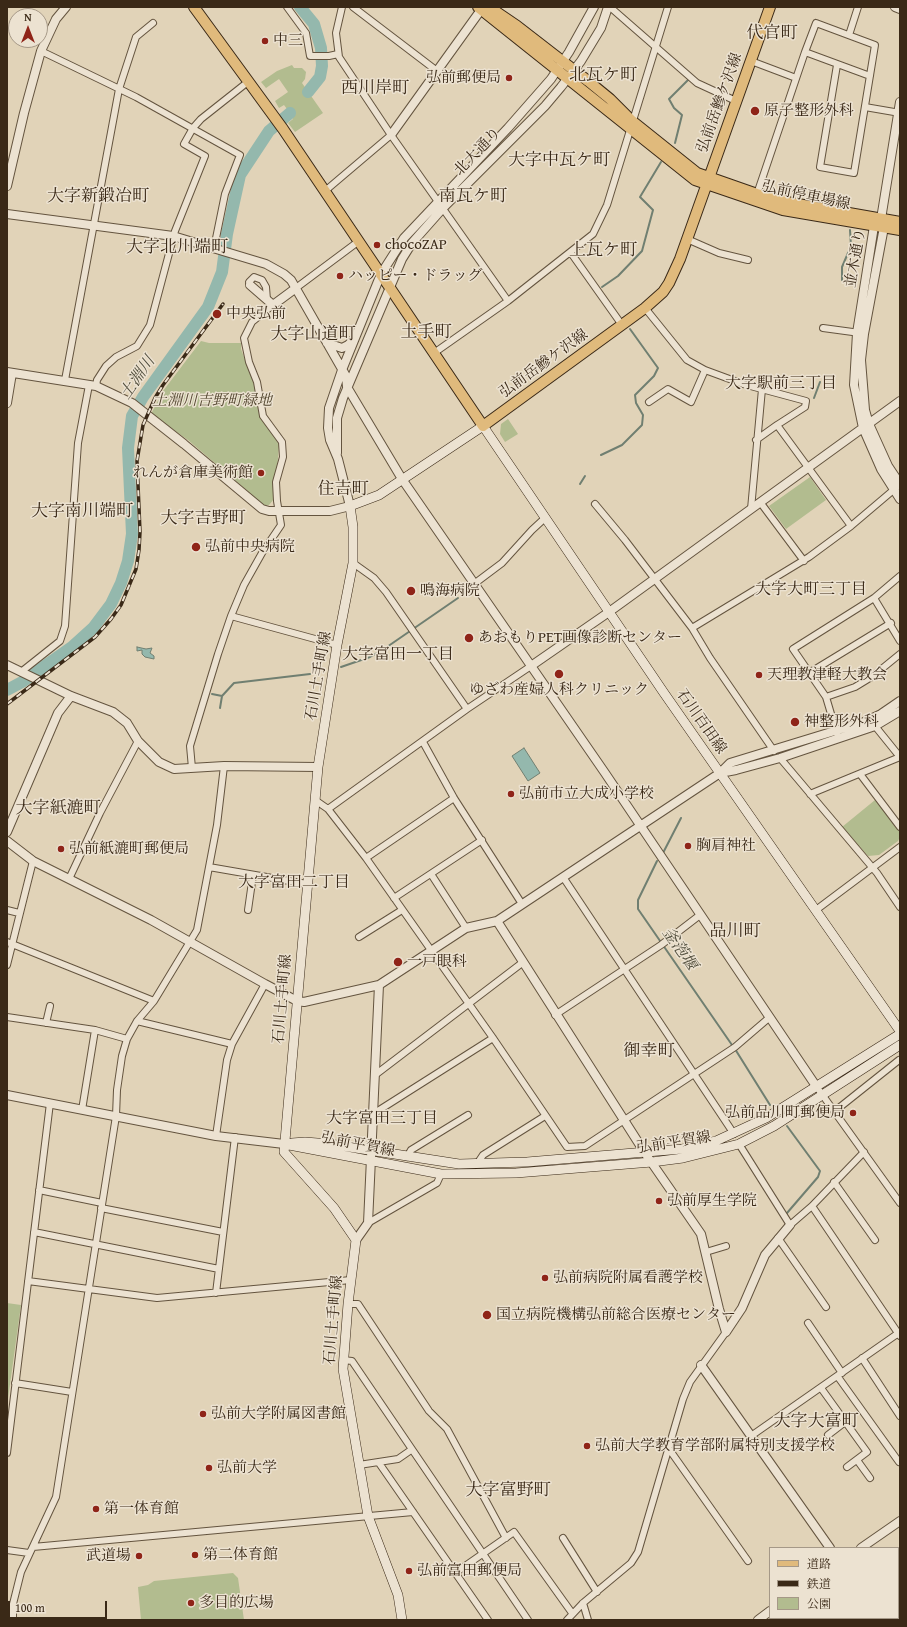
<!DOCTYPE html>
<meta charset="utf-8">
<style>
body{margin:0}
#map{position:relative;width:907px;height:1627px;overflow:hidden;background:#e1d3b8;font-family:"Gentium Book Plus","Noto Serif JP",serif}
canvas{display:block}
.frame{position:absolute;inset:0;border:8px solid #3a2917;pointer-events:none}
.legend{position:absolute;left:769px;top:1547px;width:130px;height:72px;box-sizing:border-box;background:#ece2d1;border:1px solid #a59887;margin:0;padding:5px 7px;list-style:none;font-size:12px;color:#3a2917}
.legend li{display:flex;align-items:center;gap:8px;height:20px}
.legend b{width:20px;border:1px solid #a59887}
.north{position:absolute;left:8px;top:8px;width:40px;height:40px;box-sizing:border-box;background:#ece2d1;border:1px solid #a59887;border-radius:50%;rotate:0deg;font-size:11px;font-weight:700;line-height:16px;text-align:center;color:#3a2917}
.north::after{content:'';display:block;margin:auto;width:14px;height:18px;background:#8f2418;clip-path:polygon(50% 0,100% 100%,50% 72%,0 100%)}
.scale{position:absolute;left:8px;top:1601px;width:99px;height:18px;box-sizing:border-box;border:2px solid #3a2917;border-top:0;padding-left:5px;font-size:12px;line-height:14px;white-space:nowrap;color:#3a2917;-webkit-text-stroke:3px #ece2d1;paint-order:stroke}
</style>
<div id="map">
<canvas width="907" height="1627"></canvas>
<div class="frame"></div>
<ul class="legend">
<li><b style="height:5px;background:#e0ba7c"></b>道路</li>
<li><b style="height:5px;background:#3a2917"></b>鉄道</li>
<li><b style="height:11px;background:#b2bc8f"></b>公園</li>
</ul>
<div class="north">N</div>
<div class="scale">100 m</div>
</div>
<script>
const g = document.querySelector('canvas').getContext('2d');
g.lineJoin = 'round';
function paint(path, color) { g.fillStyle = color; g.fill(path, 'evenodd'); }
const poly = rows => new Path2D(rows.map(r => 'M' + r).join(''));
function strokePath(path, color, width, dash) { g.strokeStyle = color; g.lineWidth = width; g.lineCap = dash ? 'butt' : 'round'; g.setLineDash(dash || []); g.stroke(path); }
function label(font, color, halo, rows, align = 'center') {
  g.font = font + ' "Gentium Book Plus","Noto Serif JP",serif'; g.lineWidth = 3; g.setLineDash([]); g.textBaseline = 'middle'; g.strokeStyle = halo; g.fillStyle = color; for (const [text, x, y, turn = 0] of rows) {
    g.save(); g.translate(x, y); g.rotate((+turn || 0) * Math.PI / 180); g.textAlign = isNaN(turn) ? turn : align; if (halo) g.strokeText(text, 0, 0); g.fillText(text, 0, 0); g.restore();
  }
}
paint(poly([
 [292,65,294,68,302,68,306,72,305,79,302,83,323,113,295,132,288,123,293,119,290,113,284,105,279,108,275,101,288,92,279,79,266,88,261,82,277,71],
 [201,341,209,343,241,343,241,349,255,386,262,419,276,437,279,445,277,471,274,482,274,499,269,505,265,506,188,440,151,414,163,391],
 [508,419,518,434,505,442,500,434,501,424],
 [810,477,826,500,786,529,769,506],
 [875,800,900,831,900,837,898,841,879,855,868,856,842,827],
 [7,1303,21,1305,7,1406],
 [233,1573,238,1578,244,1620,141,1620,138,1587,148,1585,154,1581]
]), '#b2bc8f');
const water = poly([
 [137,647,146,649,152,648,150,653,154,656,154,659,145,657,142,654,142,650,137,651,137,647],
 [524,748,540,773,528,781,512,756,524,748]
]);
paint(water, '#94b8ad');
strokePath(water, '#707f71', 1);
strokePath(poly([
 [675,143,682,115,674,108,669,99,688,80],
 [842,280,842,267,851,246,850,230],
 [602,287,618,276,642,251,653,210,640,197,661,162],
 [814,398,820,382],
 [601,455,622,445,642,425,643,415,636,403,635,395,654,376,658,368,630,329],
 [580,484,585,476],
 [341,667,370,657,384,649,458,598],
 [212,694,222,696],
 [220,708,222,696,234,683,310,674],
 [663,853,681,818],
 [657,861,638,900,638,909,732,1045],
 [735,1049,770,1105],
 [787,1213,818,1177,820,1171,787,1126]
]), '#707f71', 2);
strokePath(poly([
 [300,7,314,24,321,48,322,66,320,77,308,92],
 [7,690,22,682,72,647,93,628,111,604,121,583,128,561,132,534,128,448,132,416,143,397,208,307,222,272,227,234,240,175,269,131,290,113]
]), '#94b8ad', 12);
const minor = poly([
 [287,7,306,33,310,56,329,56,338,54],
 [342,7,336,33,339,57,391,135,508,301],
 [353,7,437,71],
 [610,7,697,83,736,101],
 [849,35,858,7],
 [41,51,136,97,240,155,225,194,214,248],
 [751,61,796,78],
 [837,65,820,167,854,173,875,45,816,23,805,52,870,76],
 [865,107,900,113],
 [325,191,391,135],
 [757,194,805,52],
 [687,239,719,253,748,260],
 [571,253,622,325],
 [250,285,249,282,254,277,262,280,266,287,267,300],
 [296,288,359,241],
 [645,308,687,360,705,370,743,384,806,401,805,407,777,425,851,526,897,487],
 [823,328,860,333],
 [434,353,508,301,593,234,607,205,668,7],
 [65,380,119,89,136,37,153,23],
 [96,386,97,380,106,366,116,357,137,346,150,325,175,231,205,156,184,144,193,128,201,119,249,81],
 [649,402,668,389,691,402,705,370],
 [756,440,777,425],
 [760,502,804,561],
 [595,504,625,540,692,628,710,658,774,751],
 [751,509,762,389],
 [353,563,374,578,386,592,467,709],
 [474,584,502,563,532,530,545,518],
 [874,598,900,641],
 [231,616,337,645],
 [692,628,809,557,851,526],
 [21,672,60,641,65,626,78,443,89,385],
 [809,673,891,623],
 [826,697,855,687,873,676,900,654],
 [875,726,900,757],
 [837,734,826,697,793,649,874,598,900,576],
 [423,742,454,798,522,904],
 [780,758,877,873,900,907],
 [192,768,190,746,218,654,231,616,244,585,262,553,281,525,277,501,276,482,283,457,282,442,263,416,257,382,249,362,244,338,252,322,273,305],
 [860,774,900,827],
 [810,794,900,757],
 [315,800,328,809,366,858,493,1038,567,1147,585,1146,735,1047,770,1017],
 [328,809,467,709,531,666],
 [366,858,454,798],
 [209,867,307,884],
 [431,874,466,928],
 [563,877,734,1134],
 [69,879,100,813,138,741],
 [394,898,482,840],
 [7,910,19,913],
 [248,910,253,875],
 [816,910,900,847],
 [359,937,402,910],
 [7,942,154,1001],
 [7,965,33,861],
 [555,1015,661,945,700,915],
 [7,1017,95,1030,127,1039],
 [137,1021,232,1044],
 [46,1023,50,1006],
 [375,1075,522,963],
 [816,1086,900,1203],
 [82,1110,95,1030],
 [835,1111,899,1060],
 [373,1114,493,1038],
 [216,1136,227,1060,232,1044,265,984],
 [739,1144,790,1225,812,1206,864,1152],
 [407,1157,411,1150,468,1115],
 [477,1164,483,1155,545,1116],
 [834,1182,875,1240],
 [39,1190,102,1203],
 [812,1206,900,1336],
 [101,1208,223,1232],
 [368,1223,437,1183,441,1174],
 [34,1232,219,1269],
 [778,1238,826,1307],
 [706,1252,726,1246],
 [28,1281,157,1298,351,1280],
 [216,1293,235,1137],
 [348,1304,358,1304,429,1411,447,1429,506,1538],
 [808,1323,842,1373],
 [862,1358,900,1416],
 [343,1360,352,1361,528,1620],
 [838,1377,899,1462],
 [15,1383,72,1392],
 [821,1388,867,1452,847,1467],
 [828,1435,845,1422],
 [751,1436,900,1332],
 [669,1449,748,1561],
 [7,1453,50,1103],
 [857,1460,870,1478],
 [379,1463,488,1620],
 [359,1465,398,1459,411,1450],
 [563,1538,597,1592],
 [33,1547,413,1512],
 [7,1550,29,1553],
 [455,1573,514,1532,572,1613],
 [583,1603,588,1620],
 [898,1613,900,1616],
 [13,1620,13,1604,21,1572,56,1497,116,1116,117,1090,122,1056,127,1039,137,1021,154,1001,197,930,217,825,224,766],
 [567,1620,583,1603,631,1563,638,1552,683,1399,690,1382,726,1332]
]);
const tertiary = poly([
 [895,7,900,9],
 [900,102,881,219,884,227,864,334,861,360,865,410,869,424,888,466,900,484],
 [391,135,483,7],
 [7,186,24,113,41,51,56,19,66,7],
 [7,214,173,236,266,264,284,274,291,280,346,376,347,387,402,479,605,773,816,1086],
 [879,221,874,226,857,333,854,385,863,428,881,469,900,499],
 [250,285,273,305,296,288],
 [327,343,342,348,348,345,353,340],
 [7,372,96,386,132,403,184,444,262,509,269,511,330,511,350,506,338,459,330,440,328,428,329,408,342,370,381,274,404,238,508,128,551,79,569,52,594,7],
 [7,403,12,373],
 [337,453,337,418,343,398,402,259,412,243,443,208,545,106,561,87,581,61,601,28,608,7],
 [7,665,71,696,113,712,127,723,138,741,159,762,174,769,224,766,318,767],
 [531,666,609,612,900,401],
 [720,773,736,770,780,758,875,726,900,711],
 [7,832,58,713,71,696],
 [7,841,33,861,151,920,265,984,297,1001,304,1002,379,985,466,928,497,921,720,773,730,763,864,722,881,714,900,701],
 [497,921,645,1153,701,1234,719,1309,726,1332],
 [7,1095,216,1136,284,1144],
 [356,1240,368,1223,379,985],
 [726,1332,742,1308,765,1255,790,1225],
 [701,1365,830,1548],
 [861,1548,900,1521],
 [758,1620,770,1611]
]);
const secondary = poly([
 [292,1143,305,1142,330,1144,459,1164,527,1162,682,1149,716,1141,766,1118,900,1034],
 [284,1144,441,1174,516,1173,652,1162,683,1158,739,1144,774,1126,900,1045],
 [402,1620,398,1595,368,1516,343,1369,348,1304,356,1240,334,1208,284,1152,318,767,337,645,353,563,353,527,350,506,379,495,483,426,664,693,900,1031]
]);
const primary = poly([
 [194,7,283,129,483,426,645,308,663,292,669,283,680,259,770,7],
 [478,7,695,180,783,210,900,230],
 [492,9,517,26,588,81,610,99,632,121,697,173,757,194,792,203,900,222]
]);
strokePath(minor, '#64543f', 8);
strokePath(tertiary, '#64543f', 10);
strokePath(secondary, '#3a2917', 10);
strokePath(primary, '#3a2917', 12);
strokePath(minor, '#ece2d1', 6);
strokePath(tertiary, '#ece2d1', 8);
strokePath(secondary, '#ece2d1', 9);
strokePath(primary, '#e0ba7c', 10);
const rail = poly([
 [7,704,95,637,111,619,121,605,136,569,139,550,140,532,137,461,143,425,155,398,163,385,223,304]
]);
strokePath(rail, '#3a2917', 3.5);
strokePath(rail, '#ece2d1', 2, [6]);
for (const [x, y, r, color] of [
 [265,41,4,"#8f2418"],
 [509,78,4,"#8f2418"],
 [755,111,5,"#8f2418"],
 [377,245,4,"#8f2418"],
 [340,276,4,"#8f2418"],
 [217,314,5,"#8f2418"],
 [261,473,4,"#8f2418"],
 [196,547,5,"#8f2418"],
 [411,591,5,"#8f2418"],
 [469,638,5,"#8f2418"],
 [559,674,5,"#8f2418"],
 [759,675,4,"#8f2418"],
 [795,722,5,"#8f2418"],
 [511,794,4,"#8f2418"],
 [688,846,4,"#8f2418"],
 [61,849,4,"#8f2418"],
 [398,962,5,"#8f2418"],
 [853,1113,4,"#8f2418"],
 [659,1201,4,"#8f2418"],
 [545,1278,4,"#8f2418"],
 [487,1315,5,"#8f2418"],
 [203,1414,4,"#8f2418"],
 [587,1446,4,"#8f2418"],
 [209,1468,4,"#8f2418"],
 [96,1509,4,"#8f2418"],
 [195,1555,4,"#8f2418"],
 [139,1556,4,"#8f2418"],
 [409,1571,4,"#8f2418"],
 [191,1603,4,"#8f2418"]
]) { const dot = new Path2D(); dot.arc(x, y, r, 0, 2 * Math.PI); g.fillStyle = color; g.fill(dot); strokePath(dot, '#ece2d1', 1.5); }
label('15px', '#3a2917', '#ece2d1', [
 ["中三",273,41],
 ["弘前郵便局",501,78,"right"],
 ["原子整形外科",764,111],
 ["chocoZAP",385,245],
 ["ハッピー・ドラッグ",348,276],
 ["中央弘前",226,314],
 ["れんが倉庫美術館",253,473,"right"],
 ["弘前中央病院",205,547],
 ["鳴海病院",420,591],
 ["あおもりPET画像診断センター",478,638],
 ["天理教津軽大教会",767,675],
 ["ゆざわ産婦人科クリニック",559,690,"center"],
 ["神整形外科",804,722],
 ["弘前市立大成小学校",519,794],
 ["胸肩神社",696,846],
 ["弘前紙漉町郵便局",69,849],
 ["一戸眼科",407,962],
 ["弘前品川町郵便局",845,1113,"right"],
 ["弘前厚生学院",667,1201],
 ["弘前病院附属看護学校",553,1278],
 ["国立病院機構弘前総合医療センター",496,1315],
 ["弘前大学附属図書館",211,1414],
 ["弘前大学教育学部附属特別支援学校",595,1446],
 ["弘前大学",217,1468],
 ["第一体育館",104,1509],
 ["第二体育館",203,1555],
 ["武道場",131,1556,"right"],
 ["弘前富田郵便局",417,1571],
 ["多目的広場",199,1603]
], 'left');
label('15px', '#3a2917', '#ece2d1', [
 ["弘前岳鰺ケ沢線",720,103,-70],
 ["北大通り",478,152,-46],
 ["弘前停車場線",806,196,12],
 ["並木通り",856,258,-80],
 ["弘前岳鰺ケ沢線",544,364,-36],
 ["石川土手町線",319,676,-80],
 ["石川百田線",701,722,55],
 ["石川土手町線",283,999,-85],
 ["弘前平賀線",674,1143,-9],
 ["弘前平賀線",358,1145,11],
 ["石川土手町線",334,1320,-85]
]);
label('italic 15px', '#52462f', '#ece2d1', [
 ["土淵川吉野町緑地",212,401]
]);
label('italic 16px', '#504d3c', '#ece2d1', [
 ["土淵川",138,378,-55],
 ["釜萢堰",679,949,55]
]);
label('16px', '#3a2917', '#ece2d1', [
 ["大字駅前三丁目",781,384],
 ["大字大町三丁目",811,590],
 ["大字富田一丁目",398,655],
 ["大字富田二丁目",294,883],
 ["大字富田三丁目",382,1119]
]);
label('17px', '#3a2917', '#ece2d1', [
 ["代官町",772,34],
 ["北瓦ケ町",603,76],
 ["西川岸町",375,89],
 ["大字中瓦ケ町",559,161],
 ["大字新鍛冶町",98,197],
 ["南瓦ケ町",473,197],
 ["大字北川端町",177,248],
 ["上瓦ケ町",603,251],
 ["土手町",426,333],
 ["大字山道町",313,335],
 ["住吉町",343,490],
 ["大字南川端町",82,512],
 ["大字吉野町",203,519],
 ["大字紙漉町",58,809],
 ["品川町",735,932],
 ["御幸町",649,1052],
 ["大字大富町",816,1422],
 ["大字富野町",508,1491]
]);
</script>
